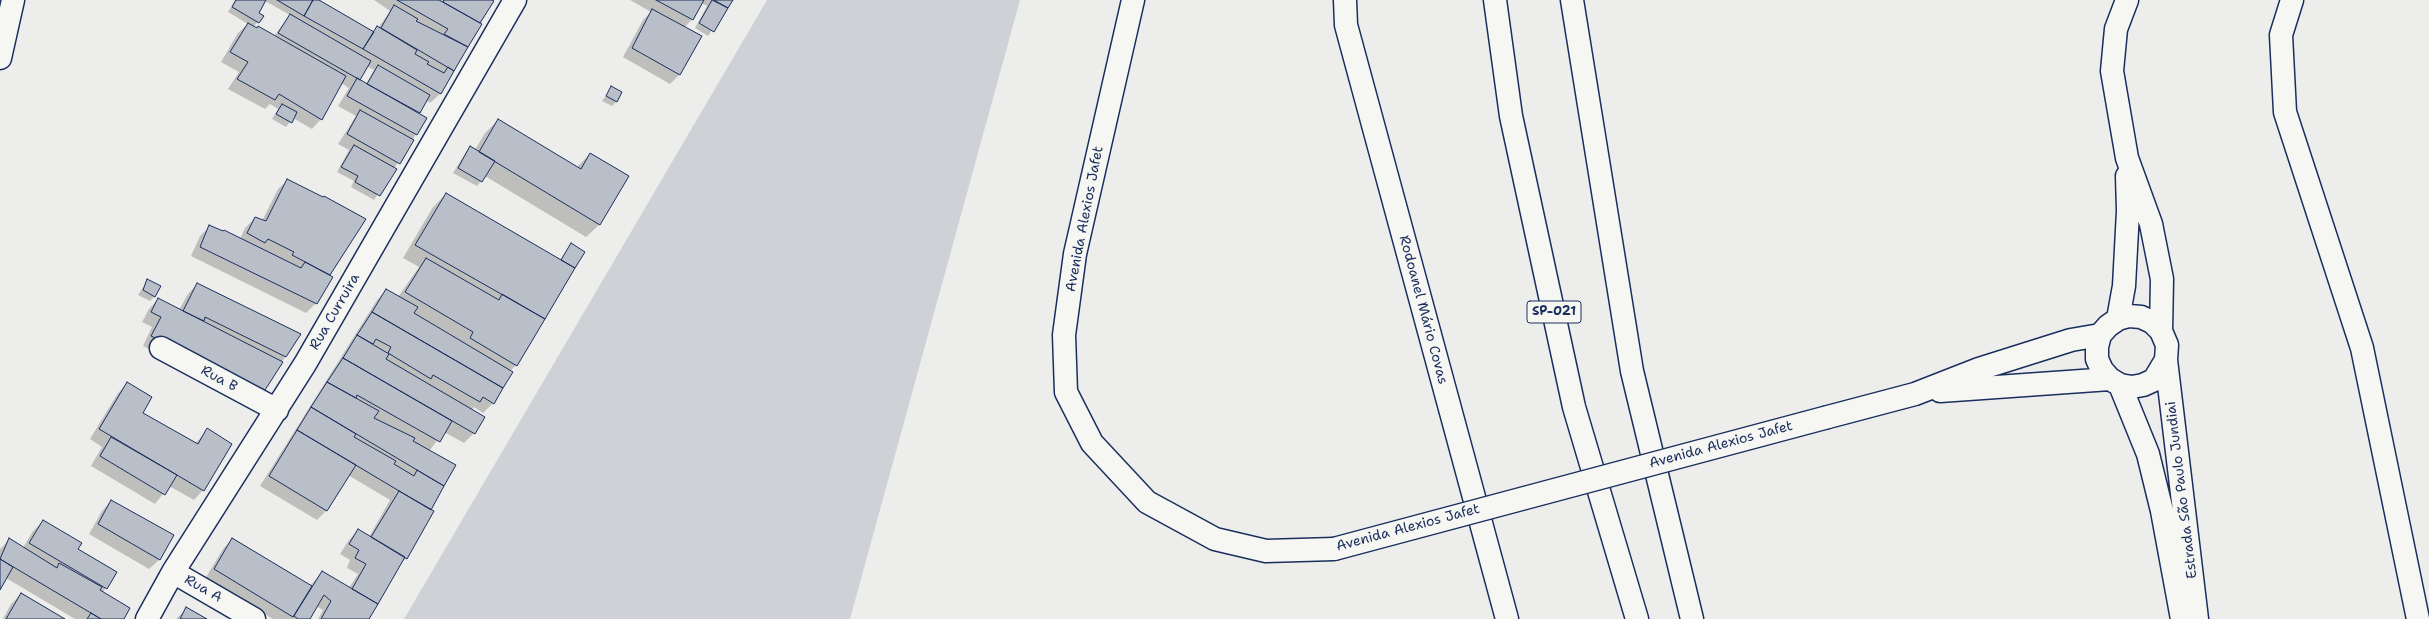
<!DOCTYPE html>
<meta charset="utf-8">
<style>
body{margin:0}
canvas{display:block;background:#edeeec}
</style>
<canvas width="2429" height="619"></canvas>
<script>
const g = document.querySelector('canvas').getContext('2d');
g.lineJoin = 'round';
function paint(path, color) { g.fillStyle = color; g.fill(path, 'evenodd'); }
const poly = rows => new Path2D(rows.map(r => 'M' + r).join(''));
function strokePath(path, color, width, dash) { g.strokeStyle = color; g.lineWidth = width; g.lineCap = dash ? 'butt' : 'round'; g.setLineDash(dash || []); g.stroke(path); }
function label(font, color, halo, rows, align = 'center') {
  g.font = font + ' "Shantell Sans",sans-serif'; g.lineWidth = 4; g.setLineDash([]); g.textBaseline = 'middle'; g.strokeStyle = halo; g.fillStyle = color; for (const [text, x, y, turn = 0] of rows) {
    g.save(); g.translate(x, y); g.rotate((+turn || 0) * Math.PI / 180); g.textAlign = isNaN(turn) ? turn : align; if (halo) g.strokeText(text, 0, 0); g.fillText(text, 0, 0); g.restore();
  }
}
paint(poly([
 [767,0,1020,0,850,619,404,619]
]), '#ced2d7');
paint(poly([
 [235,0,317,0,372,32,378,28,390,11,374,0,494,0,440,94,430,103,426,100,418,114,416,134,374,200,351,187,354,181,337,172,349,150,338,144,356,116,338,106,349,88,341,83,321,119,312,129,293,118,286,127,272,119,278,109,270,104,265,109,228,89,239,72,221,62,238,33,248,24,228,12],
 [265,1,290,15,274,36,253,27,258,22,257,13],
 [366,66,374,70,366,84,358,80],
 [630,0,731,0,708,36,695,28,707,6,701,3,692,19,684,28,680,74,670,84,623,57,643,20,651,12],
 [612,87,617,101,612,106,602,101],
 [498,120,577,167,590,154,600,224,586,237,485,176,477,186,453,173,466,152,471,147,475,150,485,133],
 [288,180,364,220,329,275,316,303,306,313,191,256,200,236,210,226,240,239,245,228,255,218,262,221,278,189],
 [446,194,560,260,571,245,516,365,510,371,493,403,483,413,474,407,471,410,474,433,464,443,444,432,429,451,454,466,406,558,398,566,368,619,318,619,323,610,316,606,309,619,273,619,205,579,223,549,232,539,310,586,322,572,349,588,358,574,347,568,350,560,340,554,349,540,358,530,369,537,390,500,348,475,327,510,317,520,260,486,377,300,386,290,398,297,419,267,403,258,433,207],
 [148,280,155,296,150,301,138,295],
 [197,284,285,357,264,390,254,399,143,346,152,327,142,322,149,309,158,299,179,310,188,294],
 [127,384,142,413,195,444,207,430,203,490,194,500,169,486,155,504,91,466,102,447,90,439,118,393],
 [111,501,172,536,159,560,149,569,89,534,102,511],
 [43,521,77,549,116,572,103,592,124,619,75,619,6,578,0,588,0,549,9,540,23,548,33,531],
 [21,594,63,619,3,619,11,604],
 [186,609,205,619,176,619]
]), '#0003');
const building = poly([
 [236,0,266,0,259,13,264,16,259,23,232,7,236,0],
 [277,0,313,0,304,16,277,0],
 [313,0,319,0,374,32,363,49,304,16,313,0],
 [397,0,439,0,482,24,468,47,444,34,448,29,397,0],
 [444,0,492,0,494,1,480,23,443,2,444,0],
 [656,0,704,0,693,20,656,0],
 [712,0,728,8,714,32,699,23,712,0],
 [714,0,733,0,728,8,714,0],
 [394,5,418,19,416,21,468,47,454,71,381,28,394,5],
 [652,9,702,36,680,75,632,48,652,9],
 [290,14,371,61,360,80,278,33,290,14],
 [248,23,257,28,258,26,346,76,322,120,279,94,275,100,237,79,248,62,230,52,248,23],
 [377,26,417,50,415,54,429,62,427,64,444,73,448,67,454,71,441,94,363,49,377,26],
 [378,65,430,95,420,113,367,84,378,65],
 [357,78,427,118,417,135,347,96,357,78],
 [611,86,622,92,617,102,606,96,611,86],
 [282,104,297,112,292,123,276,114,282,104],
 [360,110,414,140,400,164,347,134,360,110],
 [498,119,581,169,590,153,629,176,600,225,479,152,498,119],
 [354,145,397,169,380,196,355,182,358,176,341,167,354,145],
 [470,146,495,161,482,182,458,168,470,146],
 [287,179,323,197,324,196,366,219,330,275,292,255,294,252,268,239,265,243,247,233,255,217,266,221,287,179],
 [446,193,575,268,545,319,415,245,446,193],
 [209,225,223,231,224,230,301,268,305,262,333,277,317,304,200,247,209,225],
 [571,243,585,252,575,268,561,260,571,243],
 [426,258,499,300,502,294,545,319,517,366,470,338,473,332,405,292,426,258],
 [147,279,161,286,155,297,143,290,147,279],
 [197,283,301,334,286,357,205,317,204,321,183,311,197,283],
 [386,289,418,307,414,313,513,372,503,388,372,312,386,289],
 [158,298,283,362,265,390,151,336,161,317,151,312,158,298],
 [372,312,503,388,494,404,483,397,480,402,433,375,431,379,388,353,391,347,376,339,373,344,357,335,372,312],
 [357,335,389,354,386,359,485,417,475,434,343,358,357,335],
 [343,358,452,421,440,442,357,395,356,398,327,382,343,358],
 [127,382,152,397,143,413,198,444,207,428,232,444,204,491,99,429,127,382],
 [327,382,379,411,374,418,415,438,413,441,456,465,444,486,311,407,327,382],
 [311,407,356,434,354,437,396,461,394,464,414,476,417,470,444,486,431,510,297,430,311,407],
 [297,430,356,465,327,511,269,476,297,430],
 [111,437,177,475,165,495,100,456,111,437],
 [399,491,434,511,407,559,371,537,399,491],
 [111,500,174,535,160,560,98,524,111,500],
 [43,520,82,543,78,549,117,572,107,589,29,543,43,520],
 [358,529,405,557,378,604,352,589,366,564,355,558,359,550,349,544,358,529],
 [9,538,57,568,59,563,102,587,100,590,130,608,124,619,101,619,0,559,9,538],
 [232,538,312,586,293,617,214,569,232,538],
 [0,559,13,567,0,590,0,559],
 [322,571,378,604,369,619,321,619,331,601,324,595,310,619,298,619,294,616,322,571],
 [21,593,65,619,6,619,21,593],
 [186,607,207,619,180,619,186,607],
 [91,613,101,619,87,619,91,613]
]);
paint(building, '#b9bfc8');
strokePath(building, '#1b2f5e', 1);
const minor = poly([
 [2292,0,2281,35,2285,112,2362,348,2418,619],
 [0,58,13,0],
 [161,348,277,410],
 [173,572,254,619],
 [147,619,173,572,305,364,515,0]
]);
const major = poly([
 [1133,0,1075,254,1064,335,1066,392,1092,443,1147,502,1215,539,1266,551,1334,549],
 [2127,0,2116,29,2112,71,2127,158,2151,224,2162,279,2161,331,2167,345,2166,360,2154,380,2143,385,2132,387,2120,385,2110,379,2102,370,2097,359,2097,347,2100,335,2108,326,2118,319,2129,316,2141,317,2152,322,2161,331],
 [2118,319,2124,286,2128,211,2127,176],
 [2166,360,2197,619],
 [2120,385,2148,454,2162,511,2182,619],
 [1940,391,2110,379],
 [1828,417,1915,394,1979,369,2071,340,2100,335]
]);
const highway = poly([
 [1345,0,1346,25,1507,619],
 [1495,0,1511,116,1574,407,1637,619],
 [1572,0,1632,371,1692,619]
]);
strokePath(minor, '#1b2f5e', 25);
strokePath(major, '#1b2f5e', 25);
strokePath(highway, '#1b2f5e', 25);
strokePath(minor, '#f6f6f2', 22);
strokePath(major, '#f6f6f2', 22);
strokePath(highway, '#f6f6f2', 22);
const majorBridge = poly([
 [1334,549,1828,417]
]);
strokePath(majorBridge, '#1b2f5e', 25, []);
strokePath(majorBridge, '#f6f6f2', 22);
for (const [x, y, w] of [
 [1554,312,54]
]) { const box = new Path2D(); box.roundRect(x - w / 2, y - 11, w, 22, 3); g.fillStyle = '#f6f6f2'; g.fill(box); strokePath(box, '#1b2f5e', 1); }
label('bold 13px', '#1b2f5e', null, [
 ["SP-021",1554,312]
]);
label('14px', '#1b2f5e', '#f6f6f2', [
 ["Avenida Alexios Jafet",1085,219,-79],
 ["Rodoanel Mário Covas",1423,310,75],
 ["Rua Curruira",335,312,-60],
 ["Rua B",219,379,28],
 ["Avenida Alexios Jafet",1721,445,-15],
 ["Estrada São Paulo Jundiai",2182,490,-97],
 ["Avenida Alexios Jafet",1408,528,-15],
 ["Rua A",203,589,30]
]);
</script>
